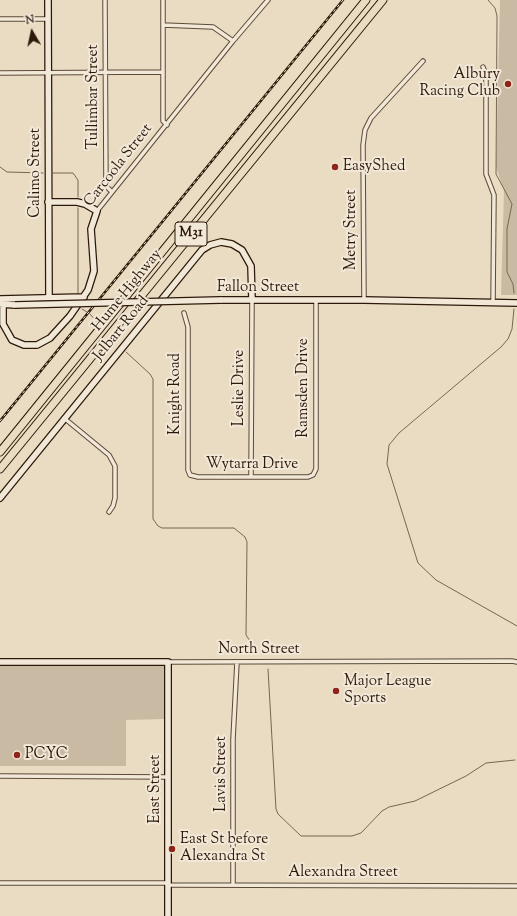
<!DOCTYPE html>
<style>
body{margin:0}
#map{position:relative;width:517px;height:916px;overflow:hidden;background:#e9dcc3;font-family:"Sorts Mill Goudy",serif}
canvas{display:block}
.north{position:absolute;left:12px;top:12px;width:40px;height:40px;-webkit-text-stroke:3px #f1e8d8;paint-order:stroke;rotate:351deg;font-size:11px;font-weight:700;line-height:16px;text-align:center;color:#2e1809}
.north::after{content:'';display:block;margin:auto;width:14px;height:18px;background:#2e1809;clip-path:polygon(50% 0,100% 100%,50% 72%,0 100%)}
</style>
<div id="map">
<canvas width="517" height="916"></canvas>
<div class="north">N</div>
</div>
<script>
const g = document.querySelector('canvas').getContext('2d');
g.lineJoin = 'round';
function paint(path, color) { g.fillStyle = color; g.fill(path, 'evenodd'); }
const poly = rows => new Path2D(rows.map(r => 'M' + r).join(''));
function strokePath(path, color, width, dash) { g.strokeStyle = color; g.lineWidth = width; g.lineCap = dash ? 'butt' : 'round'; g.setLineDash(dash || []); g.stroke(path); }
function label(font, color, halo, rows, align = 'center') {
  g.font = font + ' "Sorts Mill Goudy",serif'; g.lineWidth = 4; g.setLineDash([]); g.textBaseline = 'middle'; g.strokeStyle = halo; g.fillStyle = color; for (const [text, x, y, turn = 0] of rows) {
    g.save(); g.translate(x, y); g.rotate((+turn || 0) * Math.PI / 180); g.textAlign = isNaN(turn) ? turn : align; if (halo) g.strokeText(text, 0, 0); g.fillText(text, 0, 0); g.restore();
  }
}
paint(poly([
 [500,0,517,0,517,295,501,295,504,191,496,167],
 [0,665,164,666,164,719,126,720,126,766,0,766]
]), '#c9bba3');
strokePath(poly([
 [488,0,495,8,497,16,496,174,512,204,507,229,507,272,513,284,514,293],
 [0,167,7,172,43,173],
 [53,173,73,173,78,180,78,197],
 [78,208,78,294],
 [82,309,87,312],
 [514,309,512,329,508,339,501,347,399,433,389,445,387,464,418,563,436,580,517,626],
 [90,314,97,322],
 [126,352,150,374,153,379,153,519,158,526,162,528,234,528,245,537,247,542,246,635,256,650],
 [268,669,276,809,278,814,301,836,352,836,361,833,382,811,389,807,415,801,466,776,486,763,515,760]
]), '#786553', 1);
const street = poly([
 [105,0,106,186,112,192],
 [163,0,163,121,167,125],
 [0,19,48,19],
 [163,25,213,27,233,41],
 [483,67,486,75,486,174,494,195,493,302],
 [0,73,162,72],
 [97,211,233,41,268,0],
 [364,300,363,145,365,130,371,118,423,61],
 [184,313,188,327,188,470,190,475,198,477,308,477,313,475,316,469,316,300],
 [64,418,109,455,115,466,115,498,113,506,109,512],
 [251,477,252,300],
 [168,662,512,661,517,662],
 [0,776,167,777],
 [0,883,168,883],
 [168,885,517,886],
 [233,885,233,739,237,662]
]);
const secondary = poly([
 [48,0,49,298],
 [0,299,84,297],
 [220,300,364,300,517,303],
 [0,304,15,305],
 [3,305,3,324,12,340,24,345,37,345,50,338,70,316,88,290,94,271,91,229,97,211,85,204,77,202,48,202],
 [0,498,202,250,210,245,221,242,232,244,242,250,251,266,252,300],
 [0,662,168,662,168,916]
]);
const highway = poly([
 [0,452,366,0],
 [0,469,383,0]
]);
strokePath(street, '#5d4938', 5.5);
strokePath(secondary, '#2e1809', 8);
strokePath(highway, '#2e1809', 9);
strokePath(street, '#f1e8d8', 3.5);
strokePath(secondary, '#f1e8d8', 5.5);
strokePath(highway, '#e9dcc3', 7);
const rail = poly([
 [0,421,343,0]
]);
strokePath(rail, '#2e1809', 2.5);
strokePath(rail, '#f1e8d8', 1, [3]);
const secondaryBridge = poly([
 [15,305,220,300]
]);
strokePath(secondaryBridge, '#2e1809', 8, []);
strokePath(secondaryBridge, '#f1e8d8', 5.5);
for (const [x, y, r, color] of [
 [508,84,4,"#8f2418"],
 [335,167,4,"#8f2418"],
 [336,691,4,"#8f2418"],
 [17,755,4,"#8f2418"],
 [172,849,4,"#8f2418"]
]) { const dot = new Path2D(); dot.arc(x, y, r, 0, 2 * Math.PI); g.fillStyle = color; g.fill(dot); strokePath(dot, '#f1e8d8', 1.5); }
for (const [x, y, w] of [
 [191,234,32]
]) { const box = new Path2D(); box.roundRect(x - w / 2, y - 12, w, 24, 3); g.fillStyle = '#f1e8d8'; g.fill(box); strokePath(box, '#2e1809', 1); }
label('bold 14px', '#2e1809', null, [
 ["M31",191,234]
]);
label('15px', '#2e1809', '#f1e8d8', [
 ["Albury",500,75,"right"],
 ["Racing Club",500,92,"right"],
 ["EasyShed",343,167],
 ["Major League",344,682],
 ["Sports",344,699],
 ["PCYC",25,755],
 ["East St before",180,840],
 ["Alexandra St",180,857]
], 'left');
label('15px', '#2e1809', '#f1e8d8', [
 ["Tullimbar Street",94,97,-90],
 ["Carcoola Street",119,166,-52],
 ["Calimo Street",36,173,-90],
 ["Metry Street",352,230,-90],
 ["Fallon Street",258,288],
 ["Hume Highway",128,291,-51],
 ["Jelbart Road",122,329,-51],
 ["Leslie Drive",240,388,-90],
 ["Ramsden Drive",304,388,-90],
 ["Knight Road",176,394,-90],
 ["Wytarra Drive",252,465],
 ["North Street",259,650],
 ["Lavis Street",222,774,-90],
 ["East Street",156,789,-90],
 ["Alexandra Street",343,873]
]);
</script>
